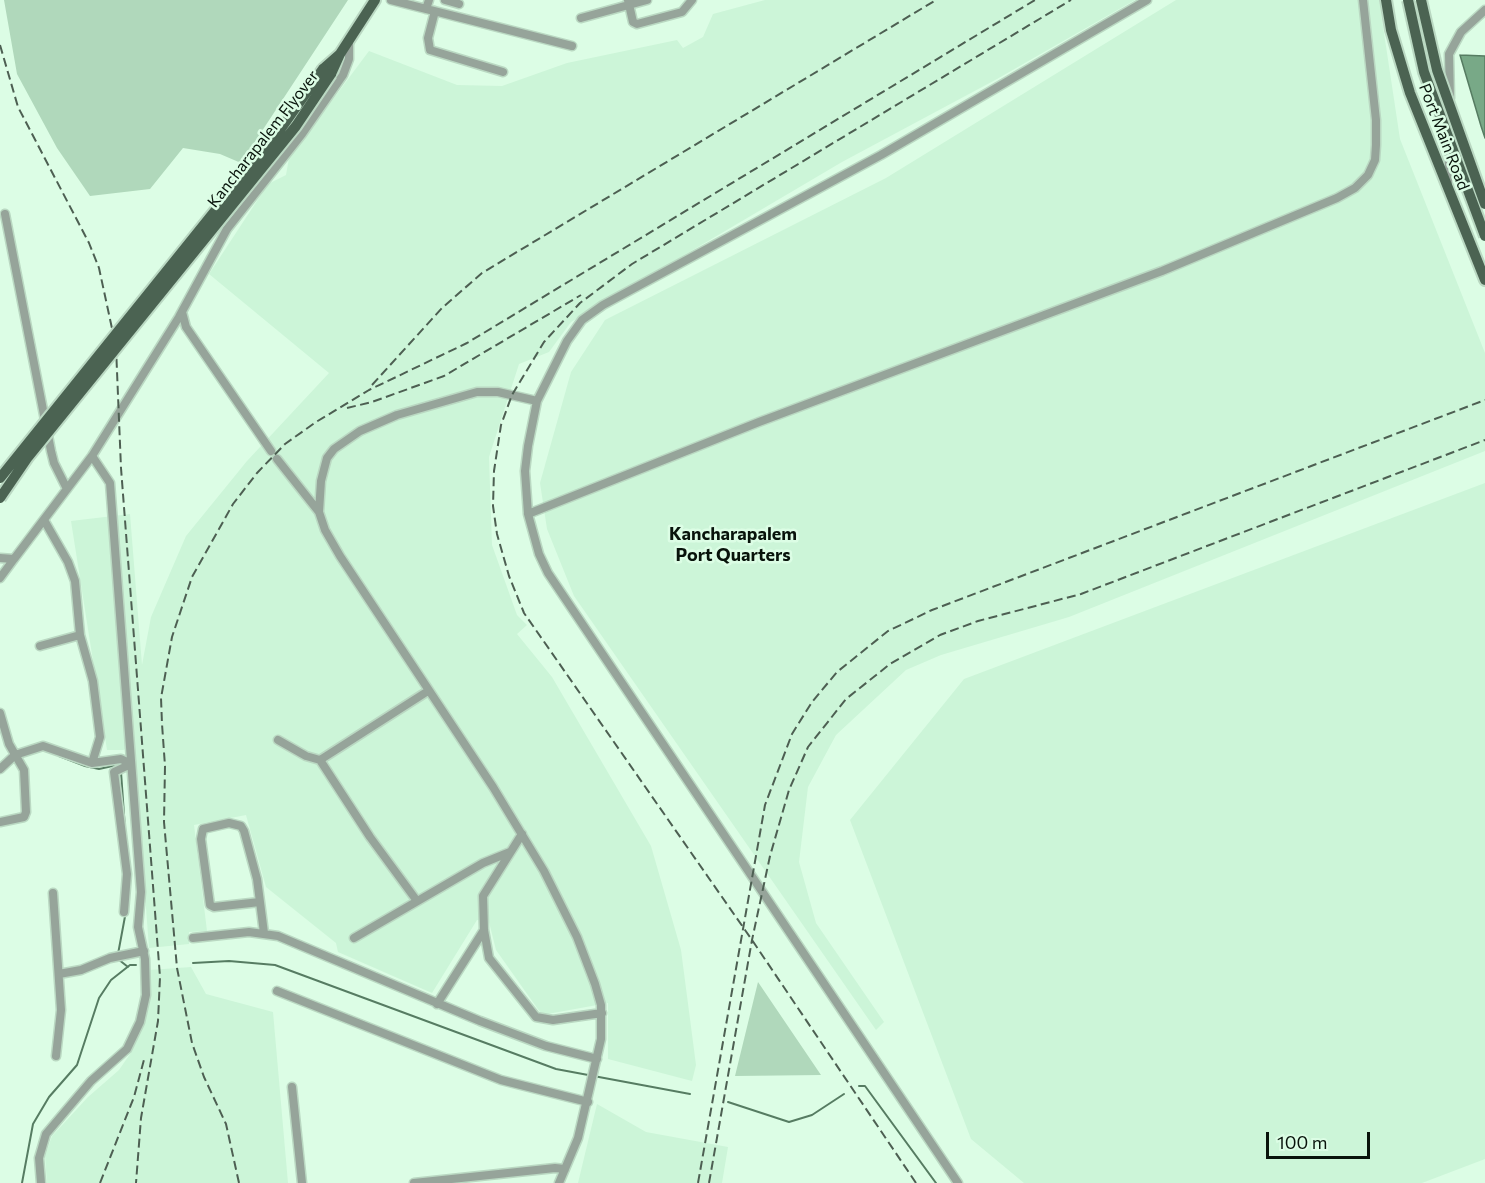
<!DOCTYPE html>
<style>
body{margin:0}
#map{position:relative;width:1485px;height:1183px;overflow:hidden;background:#dcfde5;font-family:Commissioner,sans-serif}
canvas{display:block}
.scale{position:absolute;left:1266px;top:1132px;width:104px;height:27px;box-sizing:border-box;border:3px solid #08130b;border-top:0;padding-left:8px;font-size:18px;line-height:21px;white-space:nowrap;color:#08130b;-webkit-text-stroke:4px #dcfde5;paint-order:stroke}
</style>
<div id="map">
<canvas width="1485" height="1183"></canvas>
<div class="scale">100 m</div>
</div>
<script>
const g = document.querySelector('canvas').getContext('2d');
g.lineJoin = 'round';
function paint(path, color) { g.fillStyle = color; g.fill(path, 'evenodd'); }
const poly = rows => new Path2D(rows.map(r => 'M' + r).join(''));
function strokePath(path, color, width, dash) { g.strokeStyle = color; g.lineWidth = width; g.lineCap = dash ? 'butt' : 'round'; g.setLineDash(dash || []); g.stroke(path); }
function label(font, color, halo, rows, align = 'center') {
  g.font = font + ' Commissioner,sans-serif'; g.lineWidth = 5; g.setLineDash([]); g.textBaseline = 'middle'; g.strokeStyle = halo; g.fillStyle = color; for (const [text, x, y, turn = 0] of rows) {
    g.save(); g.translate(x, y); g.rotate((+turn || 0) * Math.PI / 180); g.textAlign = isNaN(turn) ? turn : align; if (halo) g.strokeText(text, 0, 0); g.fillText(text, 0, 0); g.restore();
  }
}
paint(poly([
 [765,0,1135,0,997,79,842,162,571,322,549,352,519,364,489,457,492,545,517,615,527,625,517,634,552,677,651,846,681,950,696,1065,692,1081,608,1059,608,1003,542,1015,496,950,489,922,477,920,432,993,338,952,336,943,266,887,246,815,194,825,207,931,189,932,189,944,149,948,134,747,123,750,107,750,71,521,130,514,142,665,151,617,186,536,247,461,329,373,209,274,268,184,286,175,289,158,369,51,457,85,502,86,567,63,677,40,683,48,703,37,713,14],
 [1176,0,1379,0,1400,139,1485,353,1485,451,1069,617,941,655,906,670,836,735,808,787,799,862,816,923,884,1022,876,1030,574,596,547,529,540,483,571,372,605,320,886,178],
 [1485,483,1485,1159,1422,1183,1024,1183,971,1139,850,820,964,679],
 [191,967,206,994,273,1012,288,1183,47,1183,45,1156,52,1136,88,1097,119,1070,132,1051,149,1000,150,970],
 [597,1104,646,1132,728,1147,722,1183,578,1183]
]), '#ccf5d8');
paint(poly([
 [4,0,348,0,241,163,220,154,183,148,150,189,90,196,57,148,17,74],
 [758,982,821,1075,735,1076]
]), '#b0d8bb');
const water = poly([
 [1460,55,1485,56,1485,138,1481,126,1460,55]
]);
paint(water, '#78a987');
strokePath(water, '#567c62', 1.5);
strokePath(poly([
 [59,756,85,766,99,769,117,765,119,767],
 [121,772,125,829],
 [118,954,129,895],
 [118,959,128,967],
 [193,963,229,961,275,965,556,1069,690,1094],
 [859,1086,865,1086,936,1183],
 [728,1102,789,1122,812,1115,844,1094],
 [22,1183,33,1124,49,1097,77,1065,99,998,111,980,130,965,136,965]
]), '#567c62', 2);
const minor = poly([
 [391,0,572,46],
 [445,0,459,4],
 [628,0,633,22,637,24,682,12,692,0],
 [426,9,429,0],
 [435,11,428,38,430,50,503,72],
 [581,18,647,0],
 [1450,98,1449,54,1461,32,1485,10],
 [1448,182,1451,117],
 [5,214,51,451,54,463,67,489],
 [182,312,186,327,271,451],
 [537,401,498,392,477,392,397,415,360,431,334,449,327,458,321,481,319,512,325,530,340,556,493,787,544,871,577,937,595,984,601,1005,601,1039,578,1138,559,1183],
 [277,459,319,512],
 [528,514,759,422,1162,271,1337,198,1355,188,1368,175,1375,160,1376,145,1376,120,1363,0],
 [44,520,68,562,75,581,80,635,93,681,100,737,92,763],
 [0,558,14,559,92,456,179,317,227,229,302,134,343,75,349,59,349,41],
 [0,578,14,559],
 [40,646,80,635],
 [0,713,9,744,24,770,26,812,24,817,0,822],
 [278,740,306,756,320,760,428,691],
 [320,760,370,837,417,901],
 [0,769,15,755,43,746,92,763,121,759,131,764,114,772,127,874,124,912],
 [522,834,483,896,484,930,489,958,536,1017,553,1020,602,1013],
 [53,893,61,1010,56,1056],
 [260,902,214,907,210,905,201,839,203,829,229,823,241,826,244,831,257,879,260,902,264,933],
 [193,938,249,932,278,936,480,1021,546,1046,597,1059],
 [354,938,483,863,510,852],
 [59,974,81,970,110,958,144,951],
 [277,991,501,1080,588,1102],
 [437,1004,484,930],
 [292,1087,302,1183],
 [41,1183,39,1158,46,1134,91,1081,127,1049,140,1022,146,995,145,959,138,927,141,892,110,483,92,456],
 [414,1183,555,1168,565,1169],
 [958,1183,548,573,539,554,528,514,525,471,528,446,537,401,567,341,582,320,603,305,881,155,1147,0]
]);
const major = poly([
 [1386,0,1391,30,1410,93,1485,280],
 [323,69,340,54],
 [331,74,340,54,375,0]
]);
strokePath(minor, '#bad8c2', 11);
strokePath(major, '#bad8c2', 14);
strokePath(minor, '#96a49a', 8);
strokePath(major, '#4b6352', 10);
strokePath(poly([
 [0,45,18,107,89,243,99,268,116,347,121,468,160,977,158,1021,141,1118,136,1183],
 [372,385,442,308,482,273,936,0],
 [347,408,372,402,444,376,581,295],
 [100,1183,134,1097,145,1056],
 [239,1183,226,1124,204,1077,192,1043,177,968,164,822,165,766,162,724,161,698,172,637,192,577,233,504,257,473,285,444,316,422,369,390,467,343,1035,0],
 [698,1183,765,805,792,734,812,702,837,672,888,631,932,610,1485,400],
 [709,1183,752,940,770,856,789,790,808,747,846,699,890,664,940,635,978,621,1081,594,1485,440],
 [916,1183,752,940,524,613,509,576,497,534,493,506,494,471,501,425,512,395,544,342,580,303,632,264,1071,0]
]), '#4d5f52', 2, [9, 4.5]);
const majorBridge = poly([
 [1408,0,1424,72,1485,236],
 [1421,0,1437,70,1485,204],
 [0,478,277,134,323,69],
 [0,498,28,457,296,126,331,74]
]);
strokePath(majorBridge, '#bad8c2', 14, []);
strokePath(majorBridge, '#4b6352', 10);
label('16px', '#08130b', '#dcfde5', [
 ["Port Main Road",1444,137,69],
 ["Kancharapalem Flyover",263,139,-52]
]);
label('bold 18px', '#08130b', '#dcfde5', [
 ["Kancharapalem",733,534],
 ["Port Quarters",733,555]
]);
</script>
